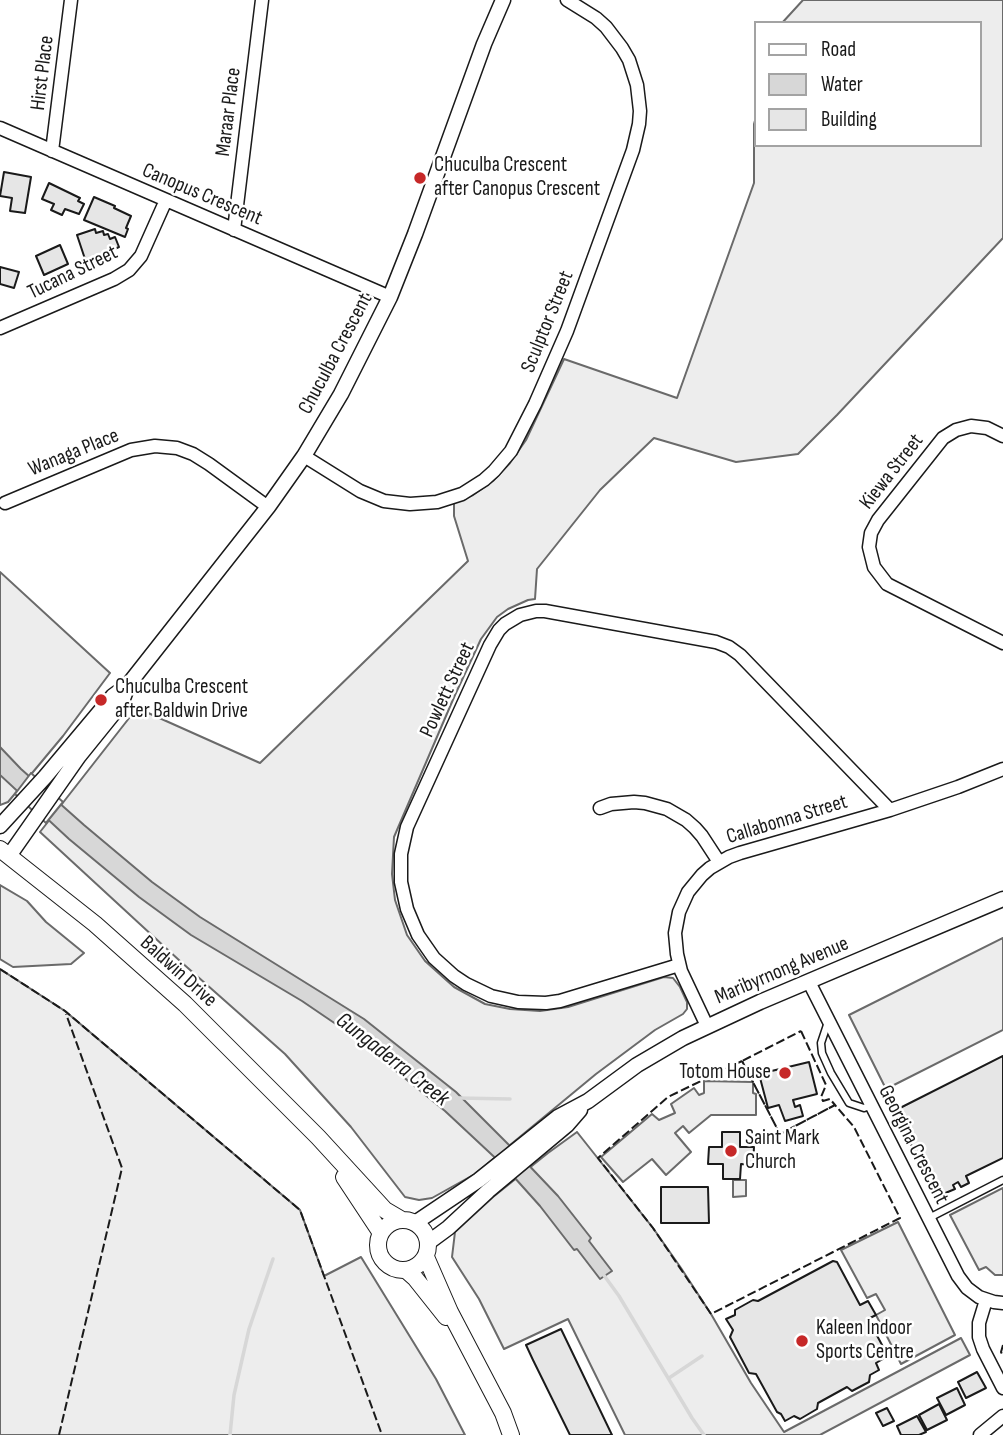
<!DOCTYPE html>
<style>
body{margin:0}
#map{position:relative;width:1003px;height:1435px;overflow:hidden;background:#fff;font-family:"Sofia Sans Condensed",sans-serif}
canvas{display:block}
.legend{position:absolute;left:754px;top:21px;width:228px;height:126px;box-sizing:border-box;background:#fff;border:2px solid #a3a3a3;margin:0;padding:9px 12px;list-style:none;font-size:21px;color:#1a1a1a}
.legend li{display:flex;align-items:center;gap:14px;height:35px}
.legend b{width:35px;border:2px solid #a3a3a3}
</style>
<div id="map">
<canvas width="1003" height="1435"></canvas>
<ul class="legend">
<li><b style="height:9px;background:#fff"></b>Road</li>
<li><b style="height:19px;background:#d7d7d7"></b>Water</li>
<li><b style="height:19px;background:#e6e6e6"></b>Building</li>
</ul>
</div>
<script>
const g = document.querySelector('canvas').getContext('2d');
g.lineJoin = 'round';
function paint(path, color) { g.fillStyle = color; g.fill(path, 'evenodd'); }
const poly = rows => new Path2D(rows.map(r => 'M' + r).join(''));
function strokePath(path, color, width, dash) { g.strokeStyle = color; g.lineWidth = width; g.lineCap = dash ? 'butt' : 'round'; g.setLineDash(dash || []); g.stroke(path); }
function label(font, color, halo, rows, align = 'center') {
  g.font = font + ' "Sofia Sans Condensed",sans-serif'; g.lineWidth = 5; g.setLineDash([]); g.textBaseline = 'middle'; g.strokeStyle = halo; g.fillStyle = color; for (const [text, x, y, turn = 0] of rows) {
    g.save(); g.translate(x, y); g.rotate((+turn || 0) * Math.PI / 180); g.textAlign = isNaN(turn) ? turn : align; if (halo) g.strokeText(text, 0, 0); g.fillText(text, 0, 0); g.restore();
  }
}
const built = poly([
 [803,0,1003,0,1003,238,837,415,798,454,736,462,654,438,600,490,537,569,535,599,528,600,508,609,497,617,481,639,455,695,394,837,392,874,395,900,407,935,425,961,454,987,485,1004,510,1009,540,1011,568,1007,664,977,673,978,680,987,687,1002,687,1009,683,1014,655,1030,596,1074,475,1174,432,1198,419,1200,405,1197,351,1127,285,1054,180,961,40,832,137,708,260,763,468,561,454,516,454,503,473,495,493,481,510,463,526,440,564,359,677,398,754,183,754,124,756,117,756,145,980,145,980,23,782,23,803,0],
 [0,572,110,673,63,736,8,802,0,805,0,572],
 [0,885,27,901,46,922,84,953,71,964,13,967,0,959,0,885],
 [1003,938,1003,1030,886,1089,849,1015,1003,938],
 [0,969,65,1011,300,1210,324,1276,361,1257,436,1379,465,1435,0,1435,0,969],
 [704,1081,753,1082,753,1093,756,1094,756,1115,711,1115,689,1133,683,1126,675,1133,691,1152,666,1175,652,1159,623,1182,601,1157,652,1114,659,1120,675,1113,671,1104,694,1088,699,1095,704,1093,704,1081],
 [577,1132,653,1228,681,1268,711,1314,751,1383,784,1432,961,1338,970,1355,820,1435,625,1435,568,1319,504,1349,479,1299,452,1257,455,1232,493,1197,548,1153,577,1132],
 [733,1180,746,1180,746,1196,733,1197,733,1180],
 [1003,1188,1003,1275,995,1275,986,1267,979,1270,950,1215,1003,1188],
 [898,1222,955,1335,901,1364,876,1315,885,1310,876,1294,867,1298,841,1250,898,1222]
]);
paint(built, '#ededed');
strokePath(built, '#6a6a6a', 2);
const water = poly([
 [0,747,21,769,84,825,152,882,200,917,364,1019,456,1092,521,1157,558,1196,591,1238,589,1241,612,1271,600,1279,577,1249,574,1250,540,1206,505,1167,445,1111,352,1035,302,1001,191,935,139,897,69,839,0,775,0,747]
]);
paint(water, '#d7d7d7');
strokePath(water, '#6a6a6a', 2);
const pier = poly([
 [31,773,63,802,46,823,15,794,31,773]
]);
paint(pier, '#fff');
strokePath(pier, '#6a6a6a', 2);
strokePath(poly([
 [459,1098,510,1099],
 [603,1274,619,1296,692,1418,704,1435],
 [669,1378,702,1356],
 [230,1435,234,1395,249,1329,273,1259]
]), '#d7d7d7', 3.5);
const building = poly([
 [4,172,31,177,25,213,10,211,12,198,0,196,4,172],
 [49,183,80,198,78,201,84,204,79,214,65,209,62,215,51,210,54,204,42,199,49,183],
 [94,197,115,206,114,208,131,216,126,228,128,229,125,237,84,220,94,197],
 [95,229,96,233,103,231,104,235,108,234,110,239,115,237,119,247,108,252,109,256,86,262,77,235,95,229],
 [60,245,68,264,44,275,36,256,60,245],
 [0,267,19,272,14,288,0,284,0,267],
 [1003,1056,1003,1158,966,1176,969,1183,961,1187,958,1182,953,1185,955,1189,943,1194,935,1191,897,1117,900,1108,1003,1056],
 [809,1062,817,1094,793,1100,795,1107,800,1105,803,1116,785,1121,779,1105,768,1108,759,1074,809,1062],
 [722,1132,740,1132,740,1147,754,1147,753,1165,741,1164,740,1179,723,1179,723,1164,708,1164,709,1147,722,1147,722,1132],
 [661,1187,708,1187,709,1223,661,1223,661,1187],
 [833,1261,837,1262,860,1305,868,1301,876,1315,868,1319,888,1356,876,1363,879,1370,870,1375,869,1382,852,1391,847,1387,818,1403,817,1409,800,1419,794,1416,785,1421,781,1414,777,1412,756,1374,749,1373,730,1337,733,1330,726,1319,735,1315,735,1310,753,1300,758,1301,833,1261],
 [561,1329,612,1435,570,1435,533,1360,526,1345,561,1329],
 [977,1372,986,1388,966,1398,958,1382,977,1372],
 [957,1388,965,1405,946,1415,937,1398,957,1388],
 [939,1404,947,1420,927,1430,919,1415,939,1404],
 [887,1408,894,1421,883,1426,876,1413,887,1408],
 [917,1416,926,1432,919,1435,901,1435,897,1426,917,1416]
]);
paint(building, '#e6e6e6');
strokePath(building, '#1a1a1a', 2);
const service = poly([
 [828,1022,821,1043,822,1053,831,1073,849,1103,864,1108,872,1105],
 [929,1218,1003,1180]
]);
const minor = poly([
 [0,128,390,297],
 [52,151,71,0],
 [234,230,262,0],
 [0,328,114,279,129,270,141,256,166,200],
 [1003,436,987,428,971,426,956,430,943,438,878,520,871,533,869,547,874,567,887,584,1003,643],
 [304,456,360,491,384,501,410,504,437,502,462,494,484,480,494,471,511,451,535,404,567,331,633,150,639,124,640,111,637,85,629,60,622,48,606,27,596,18,567,0],
 [5,503,131,450,155,446,177,448,193,454,209,464,268,507],
 [600,808,611,804,634,802,645,803,667,809,686,820,695,828,702,836,719,862],
 [679,965,560,1001,546,1003,518,1002,491,996,466,984,454,976,434,958,418,935,407,909,401,882,401,854,407,827,490,645,499,630,505,624,520,615,536,611,545,611,716,642,729,647,740,655,890,810],
 [809,982,958,1276,967,1288,979,1297,994,1302,1003,1303],
 [707,1026,681,971,677,954,675,933,679,912,688,892,702,875,710,868,729,857,740,853,890,810,958,787,1003,769],
 [986,1300,979,1323,979,1337,983,1349,1003,1388],
 [980,1435,1003,1416]
]);
const tertiary = poly([
 [0,826,45,777,113,696,128,685],
 [9,856,79,756,121,704,128,685,268,507,304,456,341,394,390,297,415,234,484,44,503,0],
 [415,1223,479,1180,558,1117,588,1101,637,1065,683,1038,760,1002,1003,899],
 [429,1242,448,1228,488,1191,567,1125,580,1110]
]);
const secondary = poly([
 [0,849,95,924,185,1004,318,1137,385,1210,402,1220],
 [344,1177,381,1233],
 '378 1245a25 25 0 1 1 50 0a25 25 0 1 1-50 0Z',
 [426,1257,450,1312,503,1413,511,1435],
 [406,1270,415,1278,446,1317]
]);
strokePath(service, '#1a1a1a', 9);
strokePath(minor, '#1a1a1a', 15);
strokePath(tertiary, '#1a1a1a', 17);
strokePath(secondary, '#1a1a1a', 18);
strokePath(service, '#fff', 6);
strokePath(minor, '#fff', 12);
strokePath(tertiary, '#fff', 14);
strokePath(secondary, '#fff', 16);
strokePath(poly([
 [0,969,65,1011,300,1210,382,1435],
 [801,1031,826,1085,821,1097,823,1101,830,1099,835,1105,780,1134,742,1061,801,1031],
 [742,1061,780,1134,835,1105,854,1127,900,1218,711,1314,653,1228,598,1158,668,1097,742,1061],
 [1003,1345,1001,1352,1003,1356],
 [59,1435,122,1168,66,1014]
]), '#1a1a1a', 2, [9, 3.5]);
for (const [x, y, r, color] of [
 [420,178,7,"#c62828"],
 [101,700,7,"#c62828"],
 [785,1073,7,"#c62828"],
 [731,1151,7,"#c62828"],
 [802,1341,7,"#c62828"]
]) { const dot = new Path2D(); dot.arc(x, y, r, 0, 2 * Math.PI); g.fillStyle = color; g.fill(dot); strokePath(dot, '#fff', 2.5); }
label('21px', '#1a1a1a', '#fff', [
 ["Hirst Place",43,73,-83],
 ["Maraar Place",229,112,-83],
 ["Canopus Crescent",202,195,23],
 ["Tucana Street",73,273,-26],
 ["Sculptor Street",548,322,-68],
 ["Chuculba Crescent",336,354,-62],
 ["Wanaga Place",74,453,-22],
 ["Kiewa Street",892,472,-52],
 ["Powlett Street",448,690,-65],
 ["Callabonna Street",787,820,-17],
 ["Maribyrnong Avenue",782,971,-23],
 ["Baldwin Drive",178,972,42],
 ["Georgina Crescent",913,1145,63]
]);
label('21px', '#1a1a1a', '#fff', [
 ["Chuculba Crescent",434,166],
 ["after Canopus Crescent",434,190],
 ["Chuculba Crescent",115,688],
 ["after Baldwin Drive",115,712],
 ["Totom House",771,1073,"right"],
 ["Saint Mark",745,1139],
 ["Church",745,1163],
 ["Kaleen Indoor",816,1329],
 ["Sports Centre",816,1353]
], 'left');
label('italic 23px', '#1a1a1a', '#fff', [
 ["Gungaderra Creek",392,1060,38]
]);
</script>
